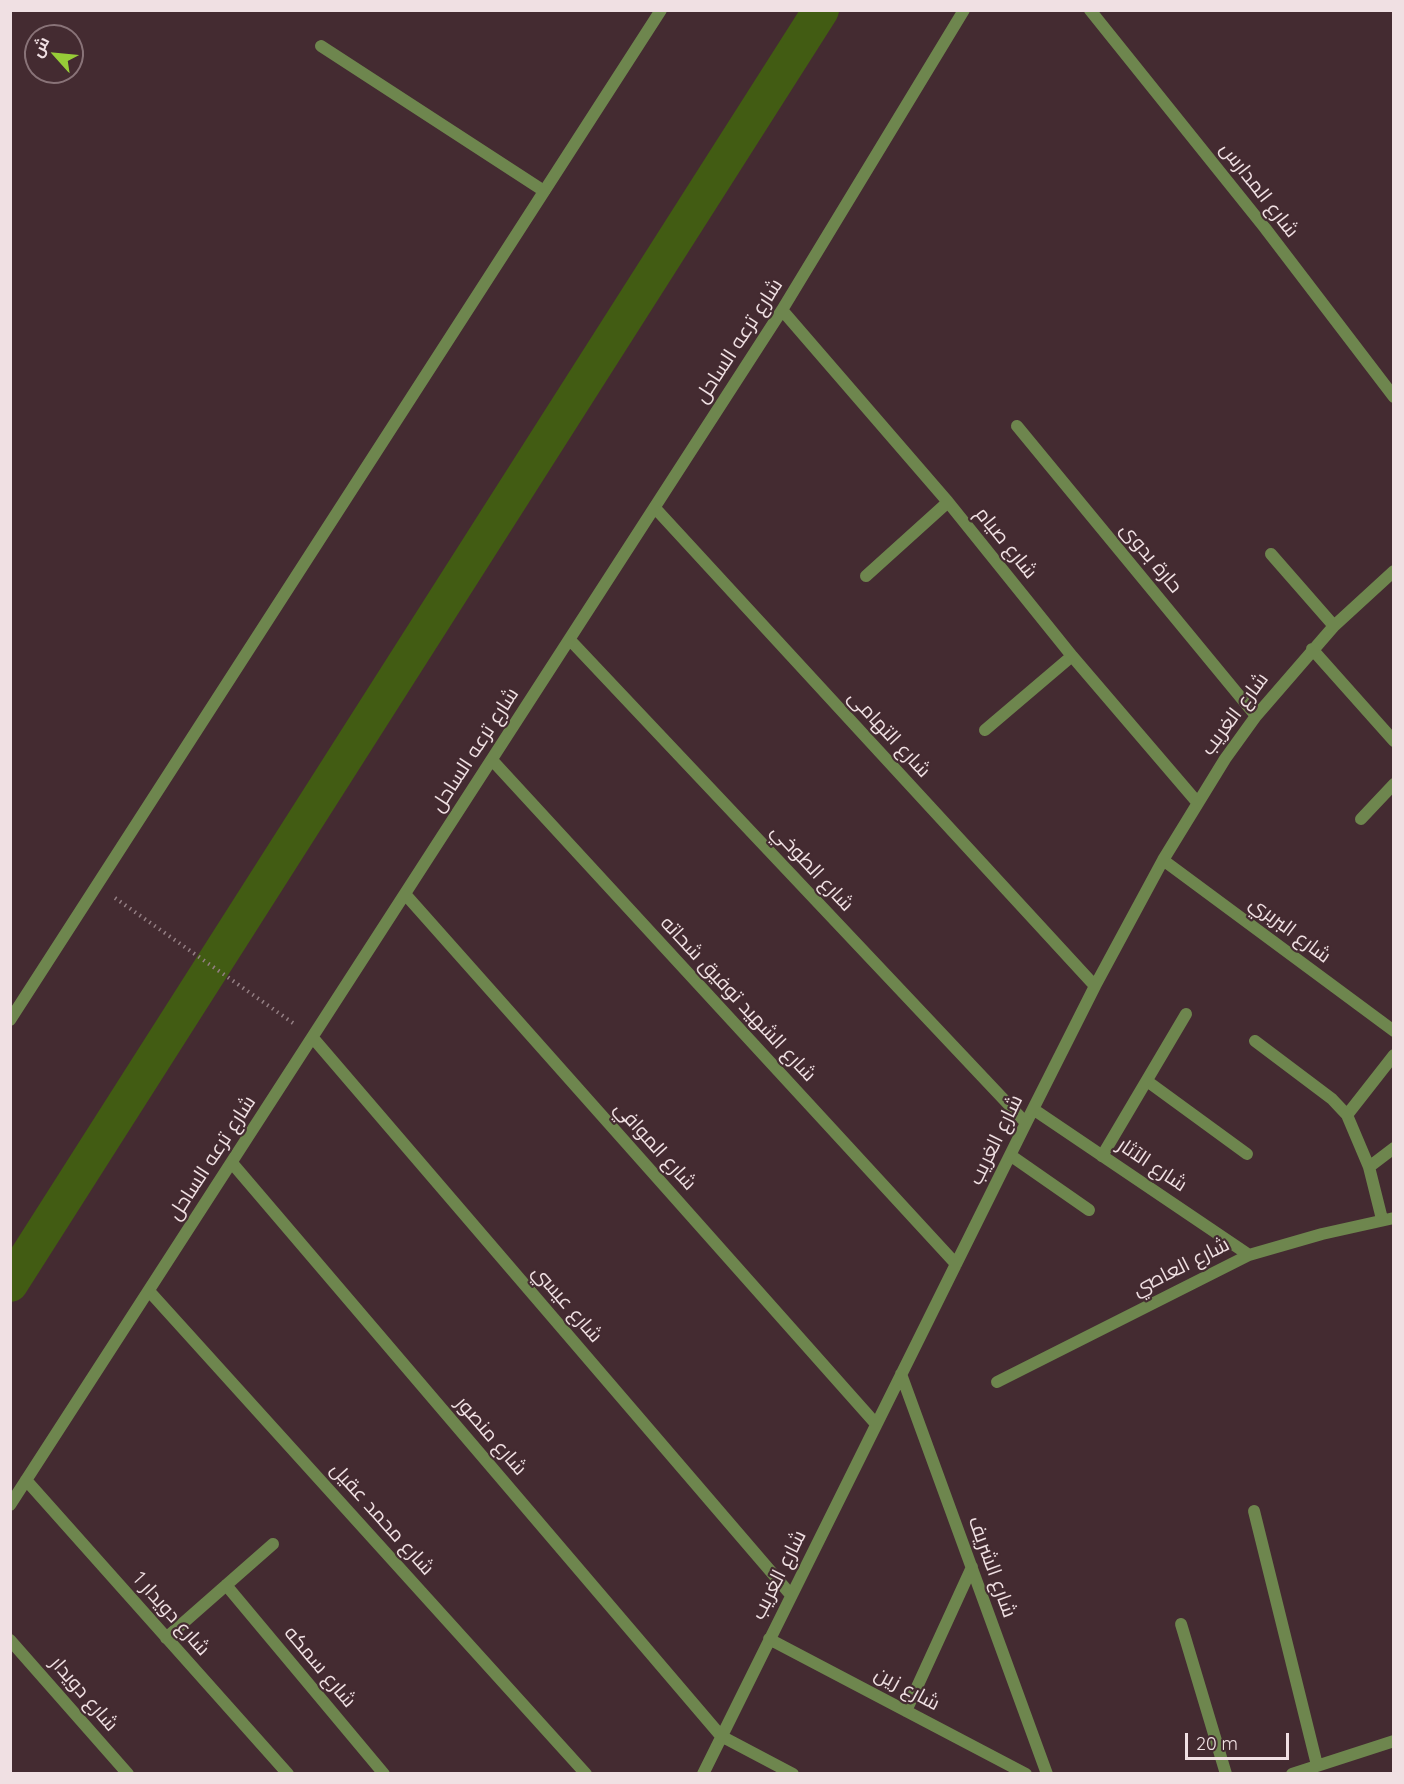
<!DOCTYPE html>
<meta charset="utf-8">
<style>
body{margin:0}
#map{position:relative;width:1404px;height:1784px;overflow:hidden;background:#442b31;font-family:Quicksand,Cairo,sans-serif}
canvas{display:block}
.frame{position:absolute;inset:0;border:12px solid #f0e0e3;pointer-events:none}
.north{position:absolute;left:24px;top:24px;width:60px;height:60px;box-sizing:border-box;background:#442b31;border:2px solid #897378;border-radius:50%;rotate:297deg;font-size:16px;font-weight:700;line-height:24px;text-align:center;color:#f0e0e3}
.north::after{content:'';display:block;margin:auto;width:21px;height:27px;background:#97cc38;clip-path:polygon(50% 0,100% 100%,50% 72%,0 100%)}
.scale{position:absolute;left:1185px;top:1733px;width:104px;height:27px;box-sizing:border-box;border:3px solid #f0e0e3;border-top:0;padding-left:8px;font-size:18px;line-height:21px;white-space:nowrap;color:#f0e0e3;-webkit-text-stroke:4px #442b31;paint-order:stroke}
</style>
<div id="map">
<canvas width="1404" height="1784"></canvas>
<div class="frame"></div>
<div class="north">ش</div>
<div class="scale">20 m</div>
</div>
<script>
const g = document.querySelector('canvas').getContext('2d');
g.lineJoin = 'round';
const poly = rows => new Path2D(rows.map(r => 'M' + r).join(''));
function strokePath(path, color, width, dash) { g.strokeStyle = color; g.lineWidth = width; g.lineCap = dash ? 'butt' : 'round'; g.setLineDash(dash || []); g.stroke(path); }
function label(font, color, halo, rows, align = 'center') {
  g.font = font + ' Quicksand,Cairo,sans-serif'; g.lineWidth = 4.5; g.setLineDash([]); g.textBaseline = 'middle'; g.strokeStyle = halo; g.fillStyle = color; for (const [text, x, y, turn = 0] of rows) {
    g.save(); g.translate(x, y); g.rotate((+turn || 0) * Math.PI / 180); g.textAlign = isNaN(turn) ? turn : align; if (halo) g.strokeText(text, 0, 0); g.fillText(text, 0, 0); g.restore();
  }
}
strokePath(poly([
 [10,1284,821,10]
]), '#425c13', 36);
strokePath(poly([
 [115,898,293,1023]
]), '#947f84', 4, [1.5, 4.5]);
strokePath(poly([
 [321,46,544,191],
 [1254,1511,1317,1765],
 [1181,1624,1226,1774],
 [1292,1774,1394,1741]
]), '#6e864e', 12);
strokePath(poly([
 [1090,10,1265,228,1394,397],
 [782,310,948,502,1072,656,1197,802],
 [1017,426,1256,716],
 [655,508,1095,986],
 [1271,554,1334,626],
 [866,576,948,502],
 [570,640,1026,1123],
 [1312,649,1394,741],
 [985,730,1072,656],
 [492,760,956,1264],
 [1361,819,1394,784],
 [1163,860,1394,1031],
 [405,894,876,1424],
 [10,1020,661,10],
 [313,1038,791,1595],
 [1255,1041,1332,1099,1347,1115,1369,1167,1382,1219],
 [1147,1081,1247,1154],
 [1033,1109,1249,1255],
 [1347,1115,1394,1055],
 [1010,1155,1089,1210],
 [1102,1156,1186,1014],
 [232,1163,721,1736,793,1774],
 [1369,1167,1394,1148],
 [149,1291,586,1774],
 [901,1374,1047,1774],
 [997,1382,1249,1255,1322,1234,1394,1218],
 [26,1480,288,1774],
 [10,1505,782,310,964,10],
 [226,1585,384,1774],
 [166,1638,273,1544],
 [769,1639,1026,1774],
 [10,1640,128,1774],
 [906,1711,972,1567],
 [703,1774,1026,1123,1095,986,1163,860,1225,759,1256,716,1334,626,1394,571]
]), '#6e864e', 12);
label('20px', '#f0e0e3', '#442b31', [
 ["شارع المدارس",1259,190,52],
 ["شارع ترعه الساحل",739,341,-57],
 ["شارع صيام",1006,543,51],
 ["حارة بدوى",1151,558,50],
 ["شارع الغريب",1235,714,-53],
 ["شارع التهامى",889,734,47],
 ["شارع ترعه الساحل",475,750,-57],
 ["شارع الطوخي",812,868,47],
 ["شارع البربري",1290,930,37],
 ["شارع الشهيد توفيق شحاته",738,999,47],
 ["شارع الغريب",996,1140,-64],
 ["شارع الموافي",655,1146,48],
 ["شارع ترعه الساحل",212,1158,-57],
 ["شارع الآثار",1152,1165,34],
 ["شارع العاصي",1181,1267,-27],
 ["شارع عيسي",567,1304,49],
 ["شارع منصور",491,1436,49],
 ["شارع محمد عقيل",382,1519,48],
 ["شارع الشريف",992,1567,70],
 ["شارع الغريب",779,1575,-63],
 ["شارع دويدار 1",171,1614,48],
 ["شارع سمكه",320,1667,50],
 ["شارع زين",907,1689,28],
 ["شارع دويدار",84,1694,49]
]);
</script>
